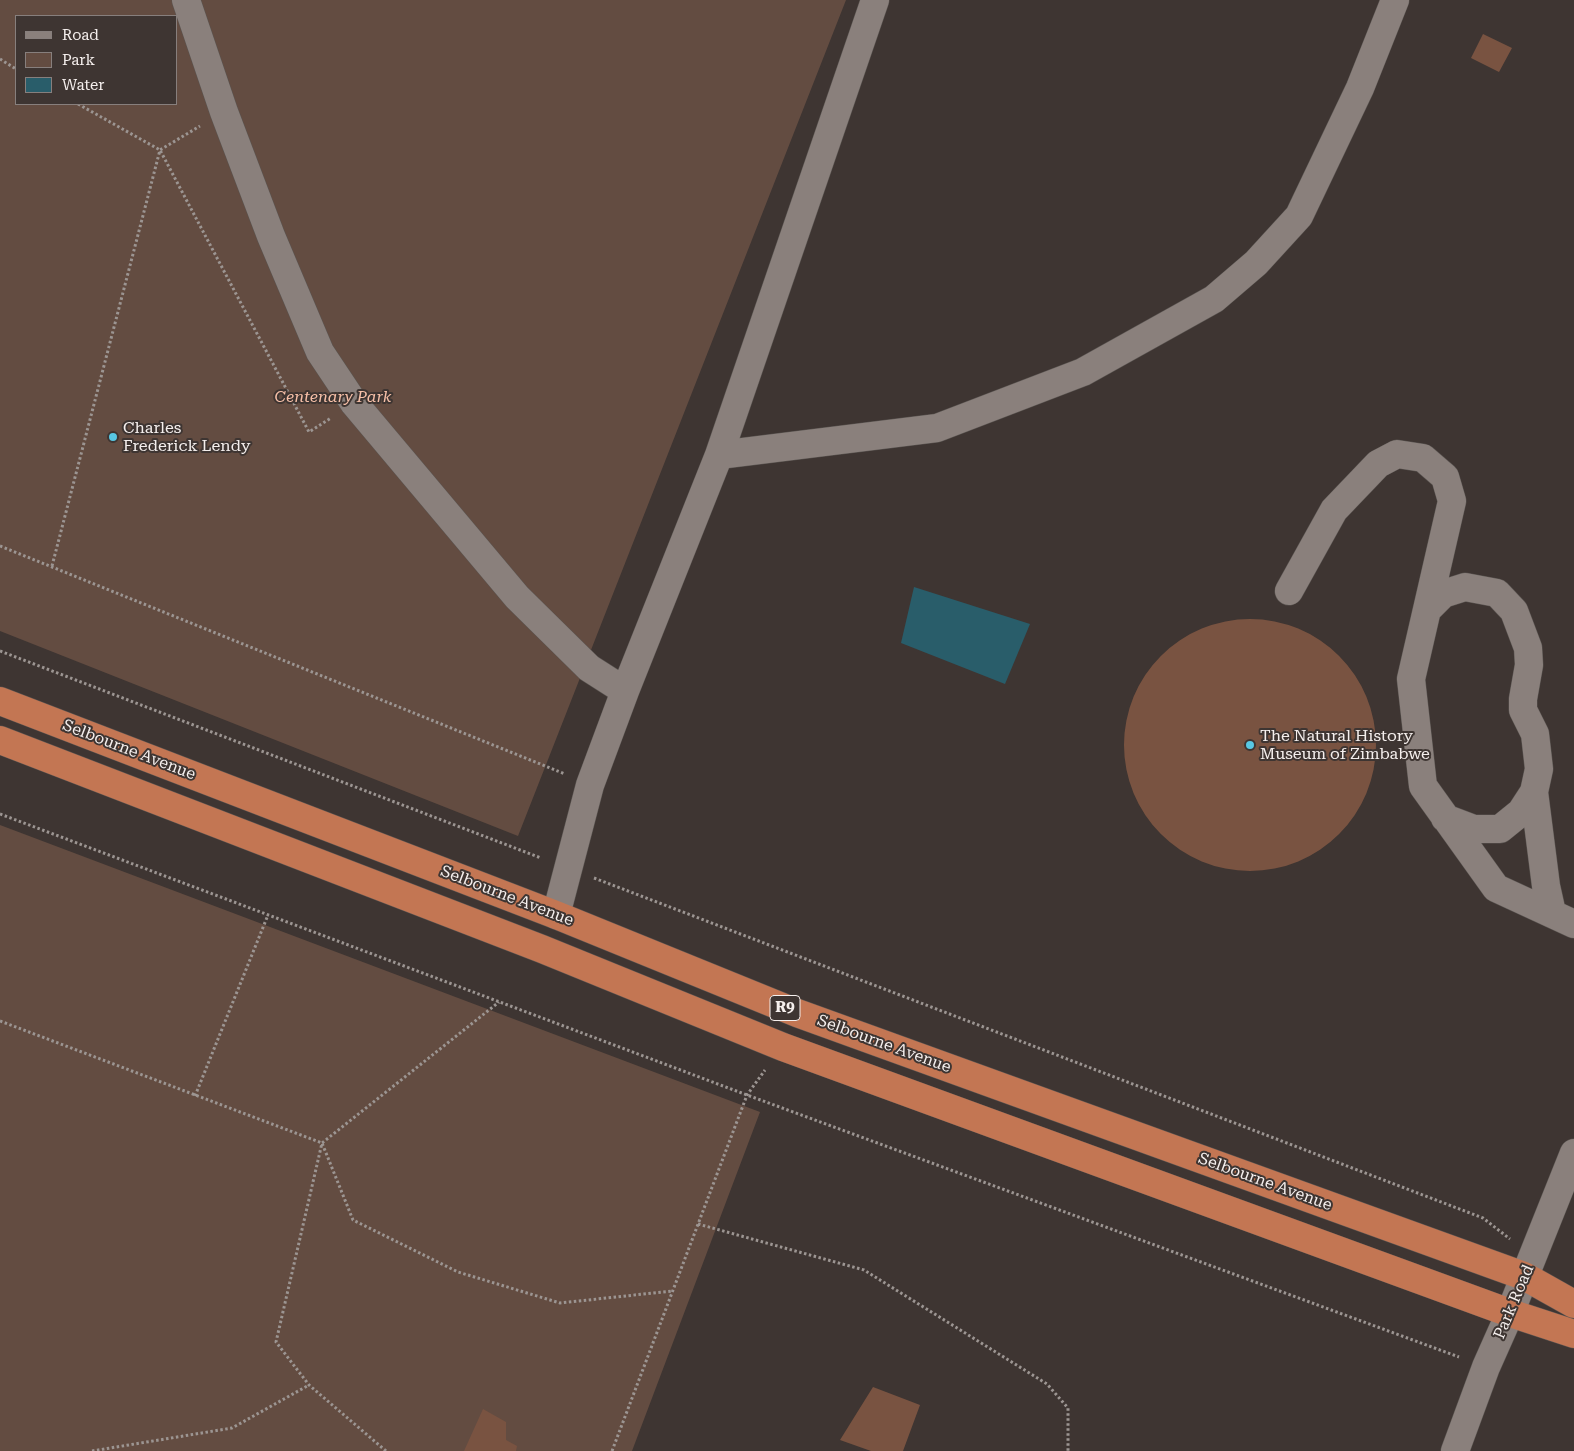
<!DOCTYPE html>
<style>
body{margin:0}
#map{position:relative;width:1574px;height:1451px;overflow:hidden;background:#3e3532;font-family:"Roboto Serif",serif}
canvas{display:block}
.legend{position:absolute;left:15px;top:15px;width:162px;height:90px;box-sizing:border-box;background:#3e3532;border:1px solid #877f7d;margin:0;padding:6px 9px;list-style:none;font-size:15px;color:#f5efed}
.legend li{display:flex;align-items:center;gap:10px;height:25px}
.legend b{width:25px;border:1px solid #877f7d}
</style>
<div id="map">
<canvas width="1574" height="1451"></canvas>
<ul class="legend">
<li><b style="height:6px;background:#8a807c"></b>Road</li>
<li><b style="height:14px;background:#634c41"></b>Park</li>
<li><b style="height:14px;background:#295d6a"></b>Water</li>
</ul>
</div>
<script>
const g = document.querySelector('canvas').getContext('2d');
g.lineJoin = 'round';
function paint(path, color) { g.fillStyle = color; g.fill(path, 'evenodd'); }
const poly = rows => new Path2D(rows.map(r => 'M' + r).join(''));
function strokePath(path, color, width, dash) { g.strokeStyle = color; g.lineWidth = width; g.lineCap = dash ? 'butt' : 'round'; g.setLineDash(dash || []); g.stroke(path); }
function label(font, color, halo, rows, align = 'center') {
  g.font = font + ' "Roboto Serif",serif'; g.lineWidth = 4; g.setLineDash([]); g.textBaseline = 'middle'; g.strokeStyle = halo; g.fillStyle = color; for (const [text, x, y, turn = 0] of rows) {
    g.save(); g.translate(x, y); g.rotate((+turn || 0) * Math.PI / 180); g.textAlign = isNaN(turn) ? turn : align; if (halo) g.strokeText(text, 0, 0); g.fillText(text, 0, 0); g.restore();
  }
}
paint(poly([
 [0,0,846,0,518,836,0,631],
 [16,16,176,16,176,104,16,104],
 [0,825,760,1112,632,1451,0,1451]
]), '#634c41');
paint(poly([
 [914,587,1030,624,1005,684,901,643]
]), '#295d6a');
paint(poly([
 [1483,34,1512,48,1499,72,1471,58],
 '1124 745a126 126 0 1 1 252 0a126 126 0 1 1-252 0Z',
 [873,1387,920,1405,903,1451,871,1451,840,1440],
 [483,1409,506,1422,506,1440,517,1446,516,1451,464,1451]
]), '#795341');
const minor = poly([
 [186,0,224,112,271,236,320,352,354,403,517,597,589,668,625,691],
 [719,455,937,428,1083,372,1214,299,1256,263,1299,216,1360,88,1395,0],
 [1289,591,1334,510,1378,464,1397,454,1423,458,1445,477,1452,501,1411,679,1423,786,1496,888,1574,924],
 [1427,610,1443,594,1465,587,1497,593,1514,611,1528,648,1529,665,1523,699,1523,710,1535,734,1539,769,1534,792,1521,812,1500,829,1474,829,1445,818],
 [1534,792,1546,886,1552,913],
 [556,915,590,785,625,691,719,455,875,0],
 [1455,1451,1486,1367,1510,1313,1574,1153]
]);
const highway = poly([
 [0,701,556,915,797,1013,1524,1276,1574,1304],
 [0,740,542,949,783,1047,1510,1313,1574,1334]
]);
strokePath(minor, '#5a5451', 29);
strokePath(highway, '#5a5451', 29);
strokePath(poly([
 [0,59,16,69],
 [78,104,160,150,309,432,331,418],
 [0,546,565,774],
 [52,566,160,150,200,126],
 [0,651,541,858],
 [0,814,747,1095,1459,1357],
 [594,878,1483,1218,1510,1239],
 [0,1021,322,1143,353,1220,458,1272,560,1303,672,1291],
 [195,1096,268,915],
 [698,1224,864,1270,1047,1384,1068,1408,1068,1451],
 [92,1451,232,1428,309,1385],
 [386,1451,309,1385,276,1342,322,1143,499,1002],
 [612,1451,747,1095,765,1070]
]), '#9c9592', 3, [2.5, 2.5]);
strokePath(minor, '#8a807c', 28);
strokePath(highway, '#c37653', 28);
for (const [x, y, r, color] of [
 [113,437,5,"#58c8e4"],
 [1250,745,5,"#58c8e4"]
]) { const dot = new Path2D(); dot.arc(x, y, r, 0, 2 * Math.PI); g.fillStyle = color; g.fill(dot); strokePath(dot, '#3e3532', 2); }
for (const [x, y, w] of [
 [785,1008,30]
]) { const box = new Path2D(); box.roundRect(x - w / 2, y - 12.5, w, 25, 4); g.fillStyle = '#3e3532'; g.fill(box); strokePath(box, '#f5efed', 1); }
label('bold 15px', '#f5efed', null, [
 ["R9",785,1008]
]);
label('italic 16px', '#f7c0a8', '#3e3532', [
 ["Centenary Park",333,397]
]);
label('16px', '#f5efed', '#3e3532', [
 ["Charles",123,428],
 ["Frederick Lendy",123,446],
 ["The Natural History",1260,736],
 ["Museum of Zimbabwe",1260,754]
], 'left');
label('16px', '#f5efed', '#3e3532', [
 ["Selbourne Avenue",129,750,21],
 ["Selbourne Avenue",507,896,21],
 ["Selbourne Avenue",884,1044,20],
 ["Selbourne Avenue",1265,1182,20],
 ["Park Road",1514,1302,-67]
]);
</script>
